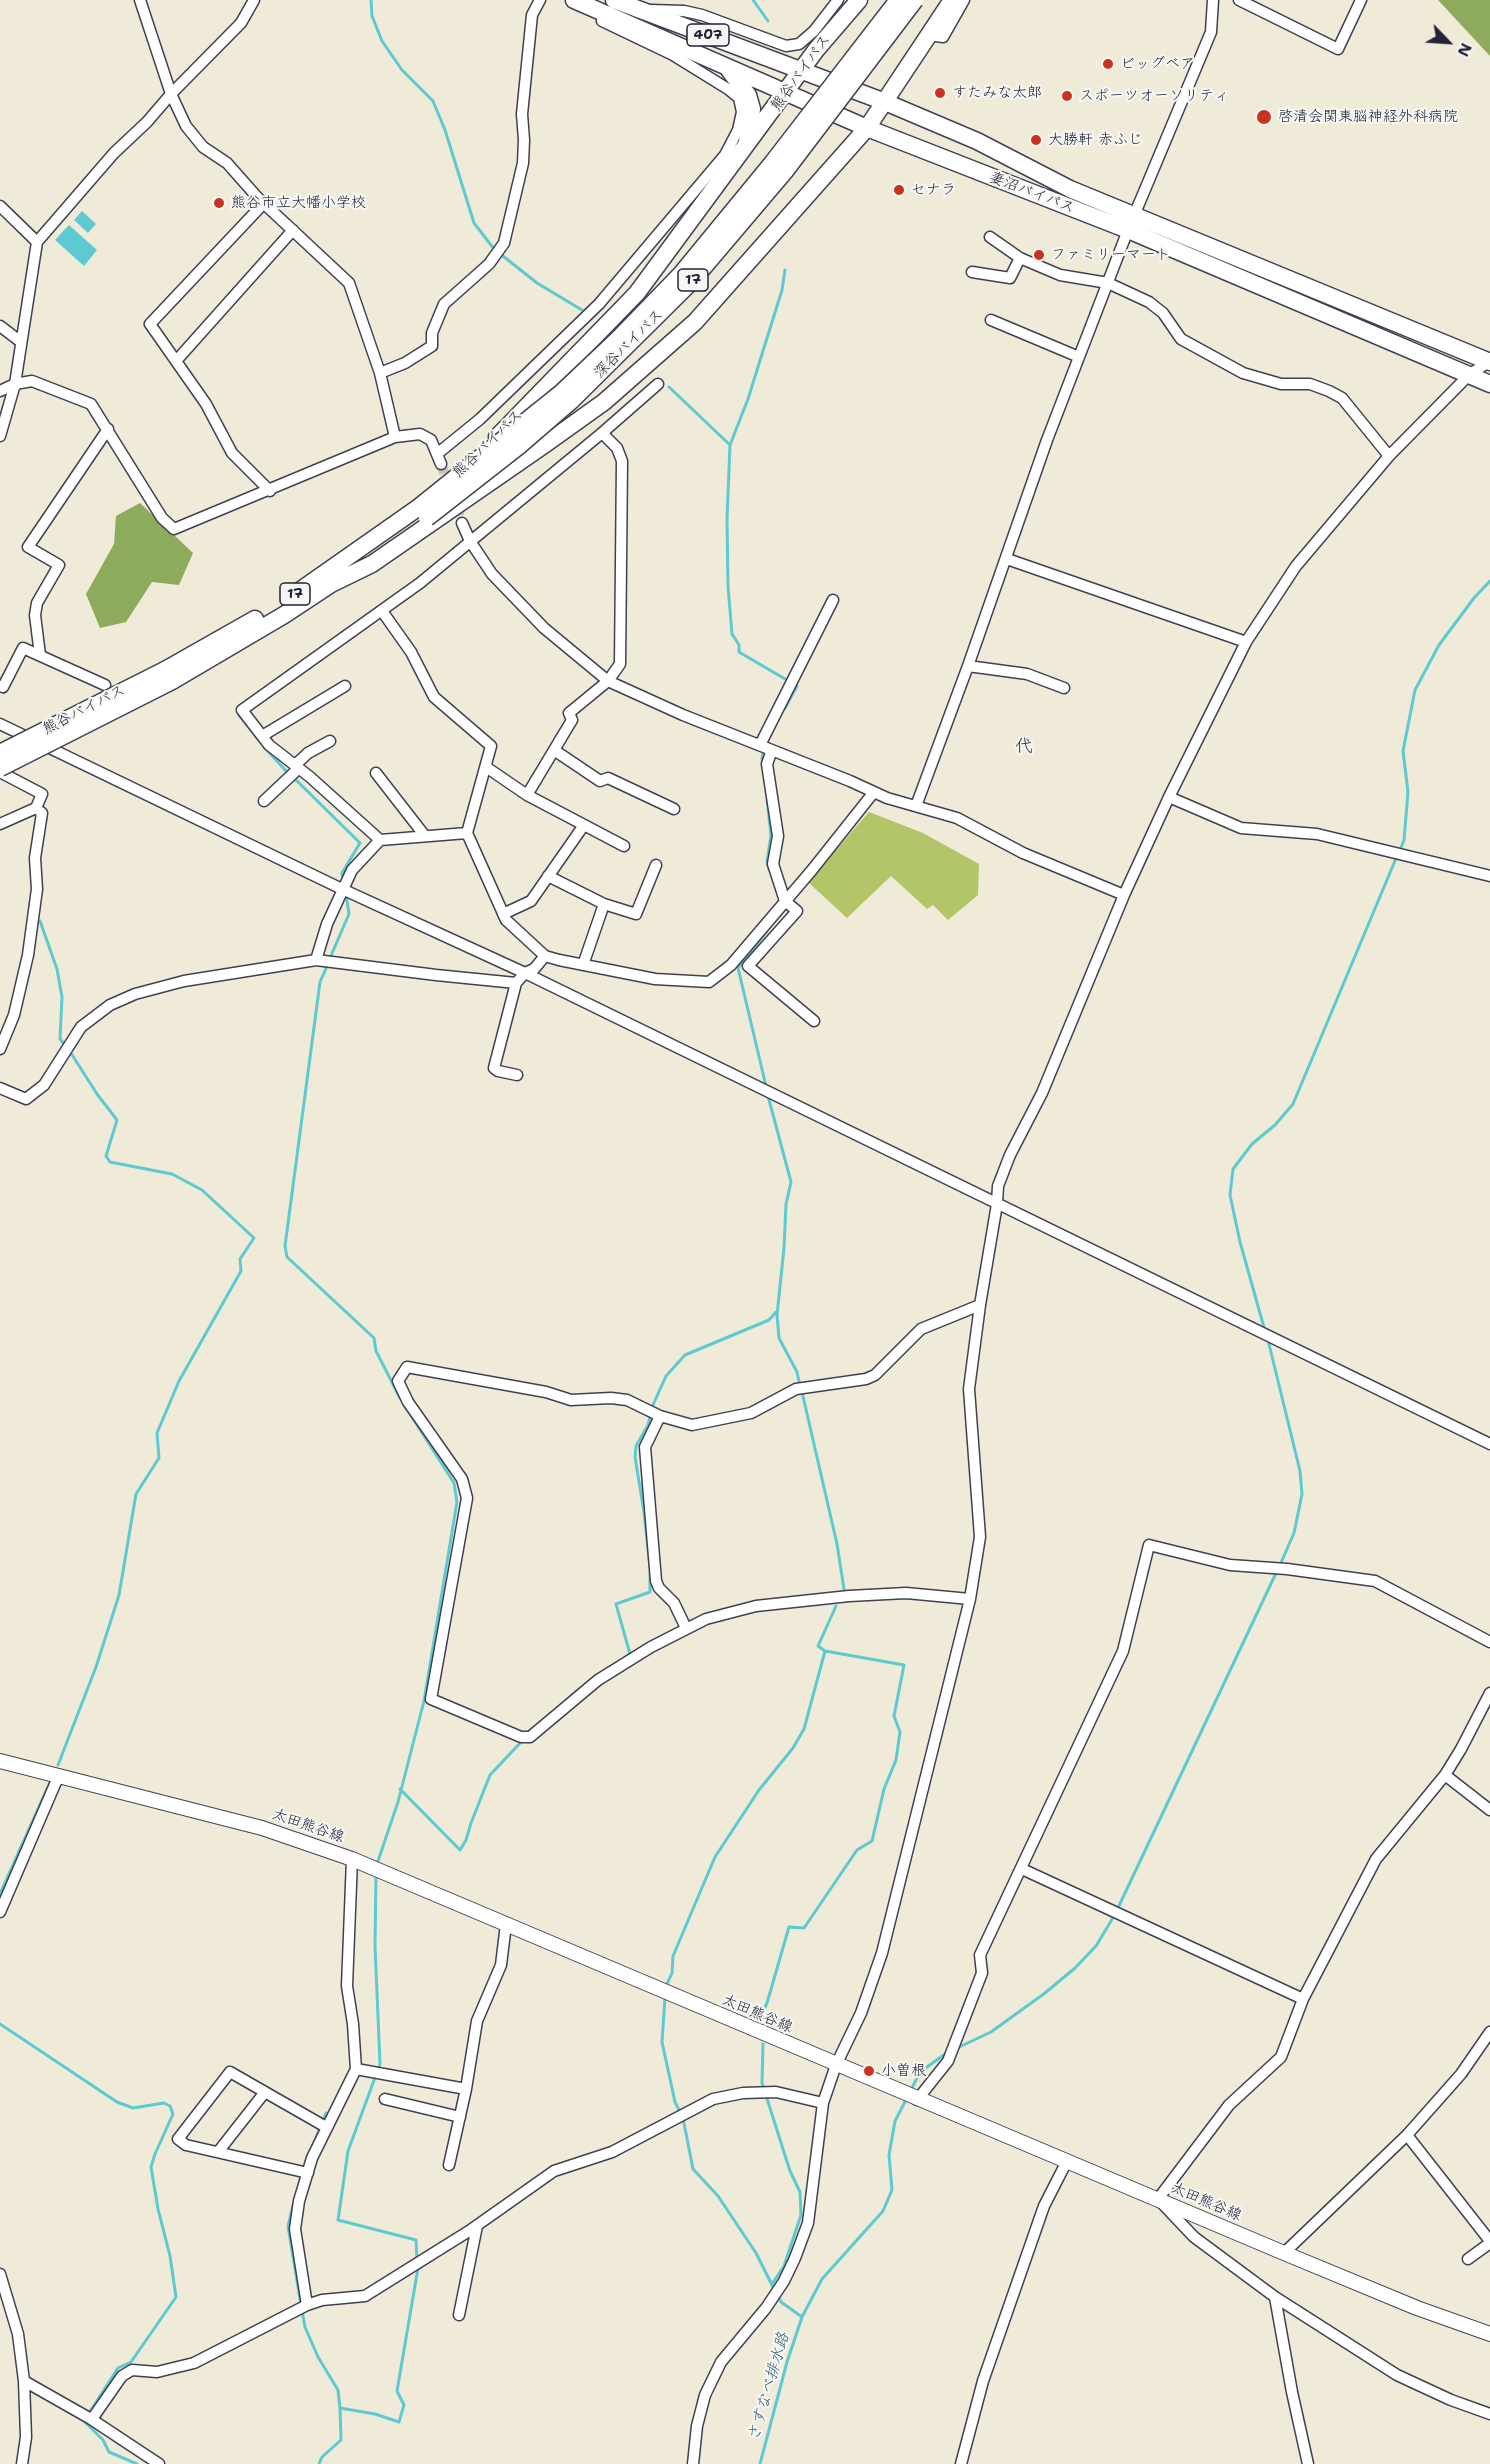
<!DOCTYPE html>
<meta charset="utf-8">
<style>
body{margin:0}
#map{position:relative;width:1490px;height:2464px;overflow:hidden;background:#f0ebd8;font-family:"Shantell Sans",sans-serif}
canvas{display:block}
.north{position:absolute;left:1418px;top:12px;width:60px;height:60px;-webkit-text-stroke:4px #f6f6f2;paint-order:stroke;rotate:115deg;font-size:16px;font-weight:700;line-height:24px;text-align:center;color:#22223b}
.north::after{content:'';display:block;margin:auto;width:21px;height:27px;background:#22223b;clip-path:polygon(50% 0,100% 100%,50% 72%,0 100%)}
</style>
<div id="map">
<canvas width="1490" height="2464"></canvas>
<div class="north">N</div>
</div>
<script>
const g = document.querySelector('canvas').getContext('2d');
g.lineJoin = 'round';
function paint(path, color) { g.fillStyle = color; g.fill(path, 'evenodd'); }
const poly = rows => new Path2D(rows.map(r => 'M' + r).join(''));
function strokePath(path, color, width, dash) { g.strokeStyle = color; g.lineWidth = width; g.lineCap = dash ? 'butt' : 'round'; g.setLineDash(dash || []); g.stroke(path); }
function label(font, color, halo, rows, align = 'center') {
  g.font = font + ' "Shantell Sans","Klee One",sans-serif'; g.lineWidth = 4.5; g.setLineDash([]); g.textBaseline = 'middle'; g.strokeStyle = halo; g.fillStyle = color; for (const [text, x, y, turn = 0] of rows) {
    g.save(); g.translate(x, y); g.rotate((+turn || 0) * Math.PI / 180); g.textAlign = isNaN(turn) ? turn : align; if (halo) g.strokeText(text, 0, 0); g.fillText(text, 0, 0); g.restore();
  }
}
paint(poly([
 [869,812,923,833,979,864,978,895,948,920,933,905,927,909,891,876,847,918,808,882]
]), '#b2c569');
paint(poly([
 [1438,0,1490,0,1490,56],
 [140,503,193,553,179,585,152,582,126,622,100,628,86,594,114,544,116,516]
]), '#8daa5d');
paint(poly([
 [82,211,96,224,88,233,74,220],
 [69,225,97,250,84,266,55,240]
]), '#5dcad1');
strokePath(poly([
 [371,0,372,16,382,41,402,70,433,101,445,130,474,223,494,249,537,283,582,310],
 [753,0,768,21],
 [669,387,730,445],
 [785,708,797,686,739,652,739,645,732,634,728,586,727,519,730,445,748,399,782,290,785,270],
 [239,715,258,739],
 [264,747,288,773],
 [763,765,762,758,764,751],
 [293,777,360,843,342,873,343,881],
 [767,799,771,835,767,862,769,869],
 [1400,850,1404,840,1408,792,1403,751,1415,690,1439,645,1474,598,1490,581],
 [40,921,57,969,62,997,60,1039,65,1045],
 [330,958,349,914,346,894],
 [328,964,320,982,285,1246,287,1257,374,1338,376,1351,400,1398],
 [766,1086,738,968,766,932],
 [768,1096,791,1182,786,1204,784,1248,777,1315,779,1338,797,1372,800,1386],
 [1265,1331,1240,1242,1230,1195,1233,1169,1252,1144,1275,1125,1293,1104,1397,856],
 [1268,1340,1300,1471,1302,1494,1294,1533,1280,1565],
 [802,1392,837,1544,844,1589],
 [650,1567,644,1512,635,1457,636,1446,648,1425,653,1405,666,1376,685,1355,769,1320,776,1312],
 [627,1656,630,1654,616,1604,650,1592,650,1573],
 [571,1696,587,1683],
 [58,1765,96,1667,119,1595,136,1494,159,1458,157,1433,179,1381,241,1271,240,1259,254,1238,202,1190,172,1174,110,1162,106,1156,117,1120,97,1094,69,1050],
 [400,1789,460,1850,466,1840,471,1823,490,1775,522,1741],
 [377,1864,398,1802,424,1701,457,1502,454,1483,405,1406],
 [376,1874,375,1946,380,2064,348,2151,338,2220,416,2240,417,2261],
 [0,1894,50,1782],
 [1117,1910,1277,1571],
 [667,1984,672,1973,673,1956,715,1857,759,1790,793,1748,804,1729,825,1651],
 [665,1998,662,2042,675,2102,680,2112],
 [758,2022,767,2003,789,1927,804,1928,857,1850,872,1841,884,1789,896,1760,900,1732,894,1716,904,1665,825,1651,818,1646,836,1606],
 [0,2024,117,2102,133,2108,164,2103,170,2106,173,2114,155,2154,151,2167,158,2209,170,2256,176,2297,131,2362,118,2368,84,2421,103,2440,109,2452,137,2464],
 [763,2044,762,2083,790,2171,800,2192,801,2215,784,2266,772,2284],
 [957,2048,991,2032,1045,1993,1075,1968,1096,1946,1114,1916],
 [910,2092,920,2072,948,2052],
 [683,2118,693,2169,718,2196,756,2253,774,2289],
 [313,2145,326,2113],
 [293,2205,288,2226,301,2305],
 [777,2295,781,2302,802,2317],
 [302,2311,305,2327,318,2357,338,2390,340,2408,341,2440,322,2457,319,2464],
 [340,2408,375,2414,399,2422,404,2405,397,2391,418,2268],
 [760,2464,787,2362,802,2317,822,2279,883,2211,892,2190,889,2155,895,2121,907,2098]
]), '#5dcad1', 3);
strokePath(poly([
 [441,464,462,523]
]), '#c7c3b9', 10, [10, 5]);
const minor = poly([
 [140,0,171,94,186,126,203,147,227,163,258,198,349,283,380,373,395,437],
 [1239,0,1338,49,1361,0],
 [651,10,684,11,702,15,786,46,799,44,814,31,838,0],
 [929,35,943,37,964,0],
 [264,203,150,324,206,404,232,453,270,491],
 [0,206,37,242],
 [990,237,1020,258,1060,275,1108,283,1149,302,1163,313,1181,339,1243,373,1281,384,1310,384,1329,391,1342,398,1389,456],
 [972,272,1010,278,1020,258],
 [991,320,1079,357],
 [0,326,21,342],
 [176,361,293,230],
 [380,373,405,363,432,346,432,333,444,304,489,264,504,243,523,163,524,140,522,114,532,15,540,0],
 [0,391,15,384,32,381,91,404,162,518,174,529,395,437,420,434,431,440,441,464],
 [0,436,15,384,37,242,114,153,147,122,171,94,241,23,254,0],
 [437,454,480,419,599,304,725,155,738,130,742,112,739,98,728,89,673,55,602,21,605,14],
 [462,523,470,541,492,574,544,628,608,681,683,715,850,781,887,798,957,818,1023,853,1124,895],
 [1007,559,1246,642],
 [40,655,35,615,37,603,59,565,28,547,108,429],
 [968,666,1027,674,1064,688],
 [0,686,3,687,23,648,105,685],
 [0,724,342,889,525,973,1490,1444],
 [262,736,345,686],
 [760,745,833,600],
 [554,750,600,781,608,778,674,809],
 [772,750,767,764,778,836,773,864,785,901,797,911,748,966,814,1021],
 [295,765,308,753,330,741],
 [486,767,527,795,624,846],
 [0,772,42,794,36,808],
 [376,773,425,836],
 [527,795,572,720,569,713,608,681,620,664,622,461,617,448,602,433],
 [1169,797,1241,828,1317,834,1490,876],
 [264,801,299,768],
 [916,806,968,666,1047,440,1128,230,1211,32,1213,0],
 [0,824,36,808,42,813,35,858,37,889,28,955,14,1015,0,1049],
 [467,833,506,920,545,956],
 [380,840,310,777,269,745,242,710,420,583,602,433,658,384],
 [548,876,604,904,636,914,656,865],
 [503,914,531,901,584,825],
 [316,960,327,924,352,870,380,840,467,833,491,746,434,697,411,652,382,611],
 [583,965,604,904],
 [516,983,494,1068,498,1071,517,1075],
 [0,1088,26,1099,44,1085,81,1027,110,1005,135,994,184,981,316,960,436,975,516,983,525,973,534,969,545,956,559,960,655,979,709,982,731,965,812,870,874,792],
 [660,1416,645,1447,656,1581,659,1588,674,1603,686,1628],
 [970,1599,906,1593,849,1596,756,1606,706,1619,651,1647,598,1680,530,1737,521,1737,431,1699,467,1498,462,1479,408,1402,398,1381,407,1367,546,1392,571,1400,611,1398,627,1400,660,1416,692,1425,751,1413,796,1389,866,1379,875,1375,921,1329,980,1305],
 [1490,1693,1461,1749,1445,1775,1376,1859,1303,1999,1281,2057,1229,2105,1158,2199,1194,2237,1275,2297,1397,2375,1451,2400,1490,2414],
 [1445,1775,1490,1810],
 [1022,1869,1303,1999],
 [0,1912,59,1775],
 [356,2069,466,2089],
 [385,2099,460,2117],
 [917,2100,948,2061,982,1973,980,1955,1123,1651,1149,1545,1230,1565,1287,1569,1375,1581,1490,1642],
 [1407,2135,1490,2241],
 [218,2152,265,2092],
 [449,2165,466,2089,477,2021,501,1965,506,1924],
 [308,2173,186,2145,178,2139,230,2072,326,2127],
 [1284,2253,1407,2135,1461,2074,1490,2032],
 [1468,2259,1490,2243],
 [0,2274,18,2334,24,2381,26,2437,22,2464],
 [1275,2297,1292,2392,1308,2464],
 [307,2305,295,2229,299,2201,312,2158,356,2069,353,2024,347,1986,352,1859],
 [459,2315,477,2226],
 [24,2381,91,2419,159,2464],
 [92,2419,122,2376,132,2370,157,2372,194,2363,307,2305,322,2300,365,2296,469,2231,554,2171,612,2152,713,2099,743,2093,776,2092,823,2103],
 [693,2464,697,2426,705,2395,721,2362,766,2308,784,2281,795,2258,808,2223,823,2103,836,2065,861,2013,882,1953,970,1599,980,1537,969,1389,980,1305,997,1204,998,1186,1010,1155,1042,1093,1124,895,1169,797,1246,642,1296,566,1389,456,1469,375,1490,361],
 [961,2464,983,2381,1044,2206,1067,2161]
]);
const major = poly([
 [0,1761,262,1828,352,1859,1284,2253,1417,2308,1490,2334]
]);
const highway = poly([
 [574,0,867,128,1128,230,1490,384],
 [614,0,885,102,977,141,1070,189,1490,362],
 [729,70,748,95,752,109,747,142],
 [497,437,637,293,816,50,859,0],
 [331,584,372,564,544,445,604,402,695,322,867,128,952,0],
 [295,594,419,507],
 [165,670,255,619],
 [172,681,284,615,340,578]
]);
strokePath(minor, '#414053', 13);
strokePath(major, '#414053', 16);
strokePath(highway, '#414053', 19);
strokePath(minor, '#fff', 10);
strokePath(major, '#fff', 14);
strokePath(highway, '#fff', 16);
const highwayBridge = poly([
 [419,507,561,393,618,339,681,274,773,162,898,0],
 [427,518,519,446,571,401,691,282,786,170,915,0],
 [0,753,165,670],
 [0,768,172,681]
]);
strokePath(highwayBridge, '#414053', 19, []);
strokePath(highwayBridge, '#fff', 16);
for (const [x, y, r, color] of [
 [1108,64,6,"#c8321e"],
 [940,93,6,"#c8321e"],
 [1067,96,6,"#c8321e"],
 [1264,117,8,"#c8321e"],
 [1036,140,6,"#c8321e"],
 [899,190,6,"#c8321e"],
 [219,203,6,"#c8321e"],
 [1039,255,6,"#c8321e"],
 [869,2071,6,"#c8321e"]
]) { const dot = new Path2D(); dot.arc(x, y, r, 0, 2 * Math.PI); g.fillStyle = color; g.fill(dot); strokePath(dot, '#f6f6f2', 2); }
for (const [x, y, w] of [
 [708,35,42],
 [693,280,30],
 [295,594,30]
]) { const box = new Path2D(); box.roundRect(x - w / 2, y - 11, w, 22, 4.5); g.fillStyle = '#f6f6f2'; g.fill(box); strokePath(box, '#22223b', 1.5); }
label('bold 14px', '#22223b', null, [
 ["407",708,35],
 ["17",693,280],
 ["17",295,594]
]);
label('15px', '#22223b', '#f6f6f2', [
 ["ビッグベア",1120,64],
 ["すたみな太郎",952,93],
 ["スポーツオーソリティ",1079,96],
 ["啓清会関東脳神経外科病院",1278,117],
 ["大勝軒 赤ふじ",1048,140],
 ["セナラ",911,190],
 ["熊谷市立大幡小学校",231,203],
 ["ファミリーマート",1051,255],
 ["小曽根",881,2071]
], 'left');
label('15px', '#22223b', '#f6f6f2', [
 ["熊谷バイパス",801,73,-54],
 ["妻沼バイパス",1032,193,21],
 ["深谷バイパス",629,344,-45],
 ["熊谷バイパス",488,444,-44],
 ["熊谷バイパス",84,710,-27],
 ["太田熊谷線",308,1826,19],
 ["太田熊谷線",757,2014,23],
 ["太田熊谷線",1206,2202,23]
]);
label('italic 16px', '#375d70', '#f6f6f2', [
 ["さすなべ排水路",769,2387,-74]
]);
label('18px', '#22223b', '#f6f6f2', [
 ["代",1024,747]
]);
</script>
